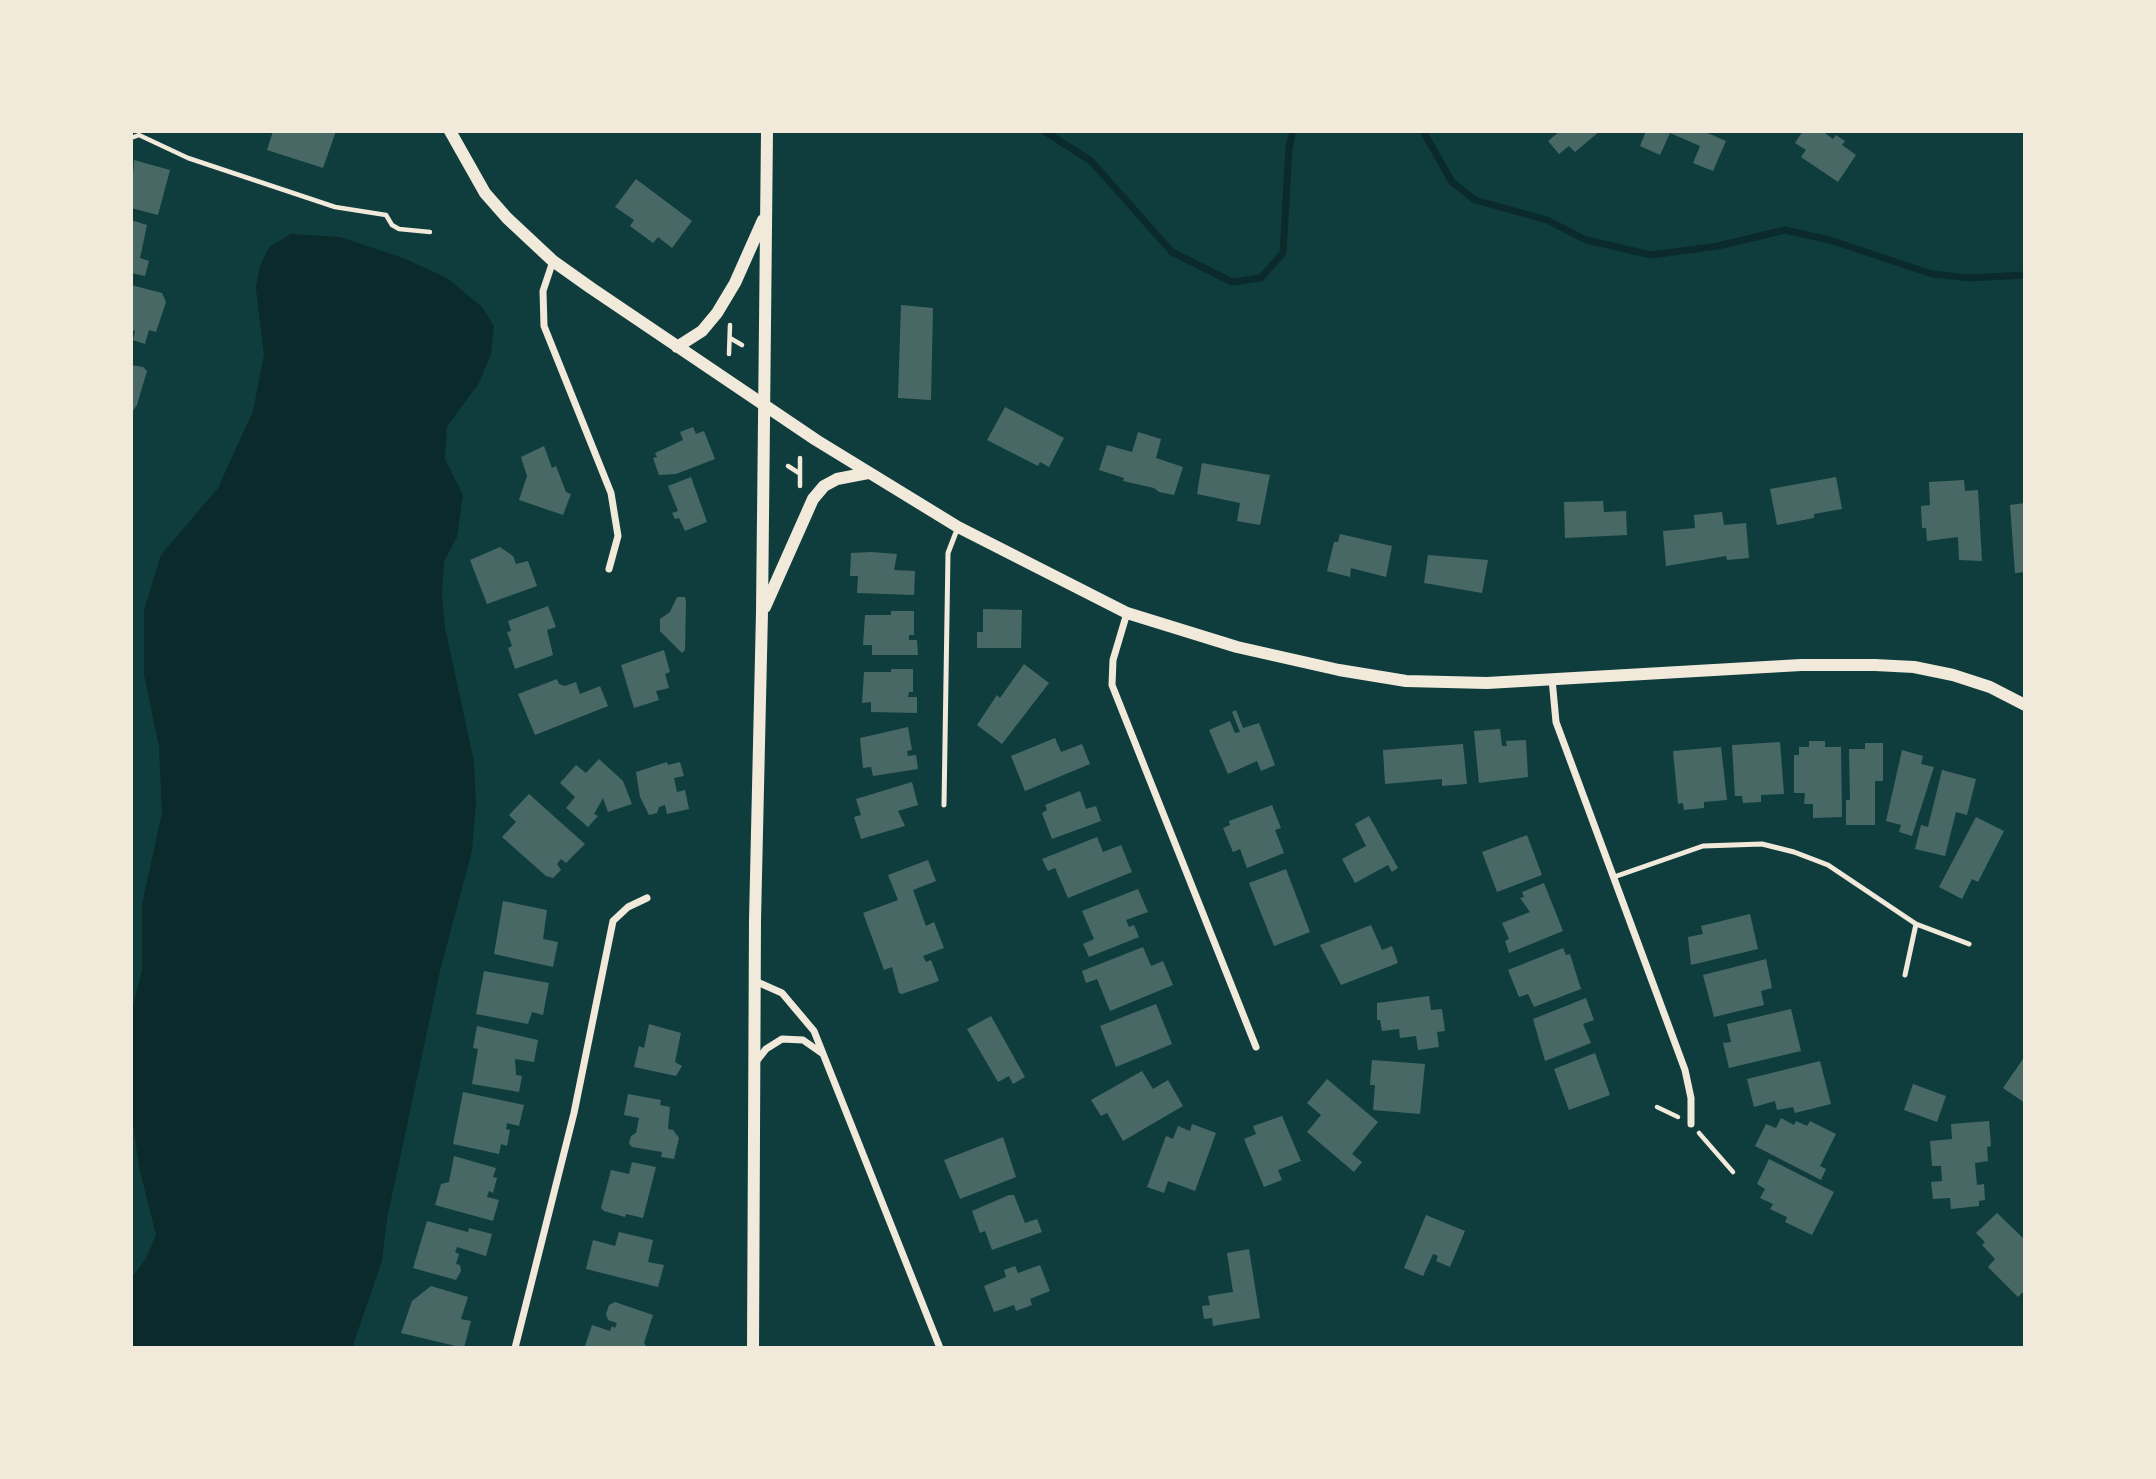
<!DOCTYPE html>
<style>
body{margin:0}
#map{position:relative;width:2156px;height:1479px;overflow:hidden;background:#0f3d3e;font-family:Jost,sans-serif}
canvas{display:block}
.frame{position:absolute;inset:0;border:133px solid #f1e9da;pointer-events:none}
</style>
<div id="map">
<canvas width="2156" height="1479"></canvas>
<div class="frame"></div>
</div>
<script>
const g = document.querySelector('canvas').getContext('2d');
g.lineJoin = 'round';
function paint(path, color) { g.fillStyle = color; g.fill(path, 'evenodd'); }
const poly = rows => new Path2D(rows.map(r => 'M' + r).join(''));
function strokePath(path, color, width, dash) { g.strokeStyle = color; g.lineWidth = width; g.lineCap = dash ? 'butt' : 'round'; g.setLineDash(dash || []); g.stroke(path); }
paint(poly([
 [291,234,340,237,403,258,447,278,482,307,494,326,491,354,479,383,447,427,445,459,463,495,457,537,444,561,442,594,445,628,474,761,476,803,472,851,440,971,387,1219,382,1261,352,1348,131,1348,131,1279,146,1258,156,1235,139,1167,131,1110,131,1013,142,970,142,904,162,813,159,747,144,675,144,610,161,555,218,488,253,411,264,355,256,289,259,268,269,247]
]), '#0a2a2b');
strokePath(poly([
 [1044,131,1091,161,1172,252,1232,282,1261,278,1283,253,1289,148,1293,131],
 [1423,131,1452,182,1475,200,1547,220,1586,240,1651,255,1718,246,1785,230,1833,241,1932,274,1970,278,2025,275]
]), '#0a2a2b', 7);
paint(poly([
 [273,131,336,131,323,168,267,150],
 [1560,131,1600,131,1575,152,1569,146,1559,154,1548,141],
 [1646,131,1703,131,1726,141,1713,171,1693,163,1700,146,1670,133,1660,155,1640,146],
 [1803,131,1822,131,1833,139,1836,135,1845,141,1842,145,1856,155,1838,182,1801,157,1806,150,1795,143],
 [134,160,170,170,158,215,131,208],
 [636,179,692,221,672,248,658,237,653,243,630,226,634,220,615,207],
 [131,220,147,225,140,258,149,261,145,276,131,273],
 [131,285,162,293,166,302,156,332,149,330,145,344,133,340,135,331,131,330],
 [901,305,933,308,931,400,898,398],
 [131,365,143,367,147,371,137,405,132,412],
 [1005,407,1064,438,1049,467,1040,462,1038,466,987,440],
 [693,427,696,434,704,431,715,459,676,474,659,475,653,458,657,457,655,453,683,440,680,432],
 [1138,432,1161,439,1156,458,1183,467,1174,495,1159,492,1154,488,1123,481,1124,478,1099,470,1107,445,1132,452],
 [544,446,552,468,556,466,566,492,571,494,563,515,519,500,527,476,521,457],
 [1202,463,1270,475,1260,525,1237,521,1240,503,1197,494],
 [691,477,707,522,685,531,679,518,675,519,672,513,678,511,668,486],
 [1836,477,1842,509,1814,514,1814,518,1777,525,1770,489],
 [1964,480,1965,491,1978,490,1982,561,1959,560,1958,537,1927,541,1926,528,1922,528,1921,506,1930,505,1929,482],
 [1603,501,1604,512,1626,511,1627,535,1565,538,1564,502],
 [2025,503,2025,572,2015,573,2010,505],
 [1722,512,1724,525,1746,523,1749,558,1727,560,1726,556,1666,566,1663,531,1695,528,1694,515],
 [1340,534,1392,546,1386,577,1351,568,1350,577,1327,571,1334,542,1338,542],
 [500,547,513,556,516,564,528,561,537,586,487,604,470,560],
 [871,552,897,554,894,570,915,571,914,595,857,593,858,576,850,576,851,553],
 [1428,555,1488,560,1482,593,1424,583],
 [677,597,685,597,686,601,685,650,682,653,660,631,660,619,670,612],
 [548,606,556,627,547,630,553,655,515,669,508,648,512,646,507,632,511,631,508,621],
 [983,609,1022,610,1021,648,977,648,977,632,983,632],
 [891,611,914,611,914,635,909,635,909,640,917,640,918,655,872,655,872,645,863,645,865,615,891,615],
 [664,650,670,672,665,674,669,688,656,691,659,700,634,708,621,665],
 [1024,664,1049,683,1002,744,977,725,997,695,1000,698],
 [891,669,913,669,913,692,909,692,908,697,917,697,917,713,871,712,871,702,862,703,864,672,891,672],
 [557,679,559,684,565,686,576,682,580,694,600,686,608,706,535,735,518,694],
 [1236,710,1243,728,1259,723,1275,765,1261,771,1257,761,1228,774,1209,730,1230,721,1235,733,1240,732,1232,712],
 [908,727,912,750,907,751,908,756,916,755,918,769,873,776,871,767,863,768,860,738],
 [1500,729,1502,746,1507,746,1506,741,1526,740,1528,777,1479,783,1474,731],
 [1055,738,1061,752,1082,744,1090,764,1025,791,1011,756],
 [1809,741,1825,741,1825,747,1841,747,1842,817,1813,818,1813,804,1804,804,1805,793,1794,793,1794,755,1799,755,1799,747,1809,747],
 [1780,742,1784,794,1761,795,1761,802,1743,803,1742,796,1735,796,1732,745],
 [1865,743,1883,743,1883,781,1875,781,1875,825,1846,825,1846,800,1850,800,1849,749,1865,749],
 [1463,744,1467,784,1442,786,1442,779,1385,784,1383,750],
 [1721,747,1727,800,1704,802,1704,808,1684,810,1683,803,1678,804,1673,751],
 [1902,750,1923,756,1921,764,1934,767,1912,836,1899,832,1901,825,1886,821],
 [599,759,623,781,632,804,608,812,603,798,594,814,598,816,588,827,566,808,575,797,560,783,576,765,586,773],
 [667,762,668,765,680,762,684,776,674,778,677,792,685,790,689,809,667,814,665,805,659,807,657,813,649,815,640,797,636,772],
 [1942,770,1976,779,1967,815,1956,812,1945,856,1915,849,1921,825,1928,827],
 [912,782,918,805,898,811,905,826,861,839,854,817,861,815,856,799],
 [1080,791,1086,809,1096,806,1101,821,1052,839,1042,813,1047,810,1045,805],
 [529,794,585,844,566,863,561,859,557,864,561,870,553,878,546,876,502,837,516,822,509,815],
 [1272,805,1281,828,1275,830,1284,853,1247,868,1240,849,1233,852,1223,828,1230,825,1229,821],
 [1369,816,1398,868,1392,872,1388,865,1355,883,1342,859,1366,846,1355,824],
 [1976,817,2004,831,1978,882,1972,879,1962,899,1939,887],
 [1527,835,1542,875,1497,892,1482,852],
 [1097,837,1103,852,1121,845,1132,872,1068,898,1055,868,1048,871,1042,859],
 [928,860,936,881,913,890,926,926,934,922,944,948,923,956,926,962,931,960,939,981,902,994,899,993,892,967,884,970,863,913,898,900,888,875],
 [1286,869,1310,932,1274,946,1249,883],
 [1544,883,1563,931,1509,953,1505,941,1509,939,1502,923,1530,912,1520,898,1524,897,1522,892],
 [1138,889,1148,912,1126,920,1129,927,1134,925,1139,937,1089,957,1083,944,1094,939,1082,911],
 [503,901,547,910,543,939,558,942,553,967,494,954],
 [1750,914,1758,949,1691,965,1688,937,1703,934,1701,926],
 [1371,925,1382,950,1392,946,1398,963,1341,985,1320,945],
 [1143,947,1151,966,1163,961,1173,985,1110,1011,1097,979,1086,983,1082,971],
 [1563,948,1566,955,1570,954,1581,989,1534,1007,1528,994,1519,997,1508,970],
 [1766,959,1772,988,1761,991,1764,1005,1714,1017,1703,975],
 [484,971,549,983,543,1015,532,1012,528,1024,476,1014],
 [1429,996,1431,1010,1442,1009,1445,1031,1437,1032,1439,1047,1418,1050,1416,1036,1400,1038,1399,1029,1382,1031,1380,1020,1377,1020,1377,1003],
 [1586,998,1594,1020,1583,1024,1591,1043,1545,1061,1533,1019],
 [1156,1004,1172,1044,1116,1067,1100,1026],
 [1791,1009,1801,1051,1729,1068,1723,1043,1731,1042,1727,1024],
 [991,1016,1025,1077,1013,1084,1009,1076,998,1082,967,1029],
 [649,1024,681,1033,675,1062,682,1066,676,1076,634,1067,639,1046,644,1048],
 [477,1026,538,1040,534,1062,515,1059,516,1075,522,1076,519,1092,472,1084,478,1049,473,1048],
 [1595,1053,1610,1095,1569,1110,1554,1069],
 [2025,1056,2025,1103,2003,1088],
 [1372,1060,1425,1064,1420,1114,1373,1110,1375,1085,1370,1085],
 [1820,1061,1831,1104,1795,1113,1793,1107,1777,1110,1775,1101,1754,1107,1747,1079],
 [1142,1071,1153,1089,1168,1080,1183,1106,1123,1141,1107,1113,1101,1116,1091,1100],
 [1327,1079,1378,1122,1352,1154,1362,1162,1354,1172,1307,1132,1321,1115,1307,1103],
 [1913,1084,1946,1096,1937,1122,1904,1110],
 [463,1092,524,1105,519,1126,507,1123,506,1129,510,1130,507,1146,501,1144,499,1154,453,1144],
 [628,1094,661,1100,660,1105,670,1107,668,1129,673,1130,679,1138,674,1159,661,1157,662,1152,632,1147,629,1143,631,1136,636,1133,639,1118,624,1115],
 [1282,1116,1301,1161,1278,1170,1282,1180,1264,1187,1244,1139,1256,1134,1253,1126],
 [1781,1118,1794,1125,1796,1121,1807,1126,1810,1121,1836,1134,1820,1166,1826,1169,1821,1180,1755,1146,1766,1124,1776,1128],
 [1989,1121,1991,1146,1987,1147,1988,1161,1975,1163,1977,1185,1984,1184,1985,1200,1979,1201,1979,1206,1951,1209,1950,1198,1933,1199,1931,1182,1942,1181,1941,1166,1932,1166,1930,1141,1952,1139,1951,1124],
 [1192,1124,1216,1133,1195,1191,1168,1181,1164,1193,1147,1187,1166,1136,1173,1139,1178,1126,1190,1131],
 [1003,1137,1016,1177,960,1199,944,1160],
 [454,1156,496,1168,493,1177,497,1178,493,1193,489,1191,487,1197,499,1200,493,1221,435,1205,441,1184,449,1182],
 [1769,1159,1834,1192,1812,1235,1785,1222,1787,1217,1770,1209,1773,1204,1760,1198,1765,1189,1757,1184],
 [632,1162,656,1167,643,1218,626,1214,625,1217,604,1211,601,1208,611,1170,629,1174],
 [1009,1195,1014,1195,1025,1223,1037,1219,1042,1232,992,1250,985,1231,980,1233,972,1211],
 [1997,1213,2025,1240,2025,1290,2018,1297,1988,1267,1995,1259,1982,1245,1985,1242,1976,1233],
 [1426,1215,1465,1231,1450,1267,1436,1261,1438,1256,1433,1254,1423,1276,1404,1268],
 [427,1221,468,1232,469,1228,492,1234,486,1256,457,1247,455,1252,459,1254,456,1264,460,1265,461,1271,456,1280,413,1268],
 [619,1232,653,1240,648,1262,664,1265,658,1287,586,1269,593,1240,615,1246],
 [1249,1249,1260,1318,1213,1326,1212,1318,1204,1319,1202,1306,1210,1305,1208,1296,1233,1292,1227,1253],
 [1040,1265,1050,1291,1030,1299,1032,1305,1016,1311,1014,1305,994,1312,984,1286,1006,1277,1004,1270,1015,1266,1018,1273],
 [431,1286,468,1297,461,1319,471,1321,464,1348,401,1333,412,1301],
 [615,1302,653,1315,644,1343,647,1348,585,1346,592,1325,610,1331,612,1326,615,1328,617,1323,608,1320,606,1314,609,1305]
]), '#486865');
strokePath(poly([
 [131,138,139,135,188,158,335,207,386,215,392,225,399,229,430,232],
 [730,338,742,345],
 [729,354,730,325],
 [788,466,799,473],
 [800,486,800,458],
 [1657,1107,1678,1117],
 [1699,1133,1733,1172]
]), '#f1e9da', 4.5);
strokePath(poly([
 [944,805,948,553,958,527],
 [1614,877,1703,846,1762,844,1794,852,1828,865,1916,924,1969,944],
 [1905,975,1916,924]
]), '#f1e9da', 5);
strokePath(poly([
 [553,261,543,291,544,326,611,493,618,536,609,569],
 [1127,613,1113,660,1112,685,1256,1047],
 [1552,679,1556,722,1685,1070,1691,1098,1691,1124],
 [755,981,782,993,814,1031,940,1348],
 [755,1063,766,1049,782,1039,803,1040,823,1054],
 [515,1348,574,1113,613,921,628,907,647,898]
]), '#f1e9da', 7);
strokePath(poly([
 [450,131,485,193,507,218,553,261,591,288,816,440,958,527,1127,613,1237,647,1339,670,1406,681,1487,683,1801,665,1875,665,1914,667,1953,675,1990,687,2025,705],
 [677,347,702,331,717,313,735,283,763,220],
 [765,607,813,499,824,486,837,479,868,473],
 [753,1348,755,920,762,612,767,131]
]), '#f1e9da', 12);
</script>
